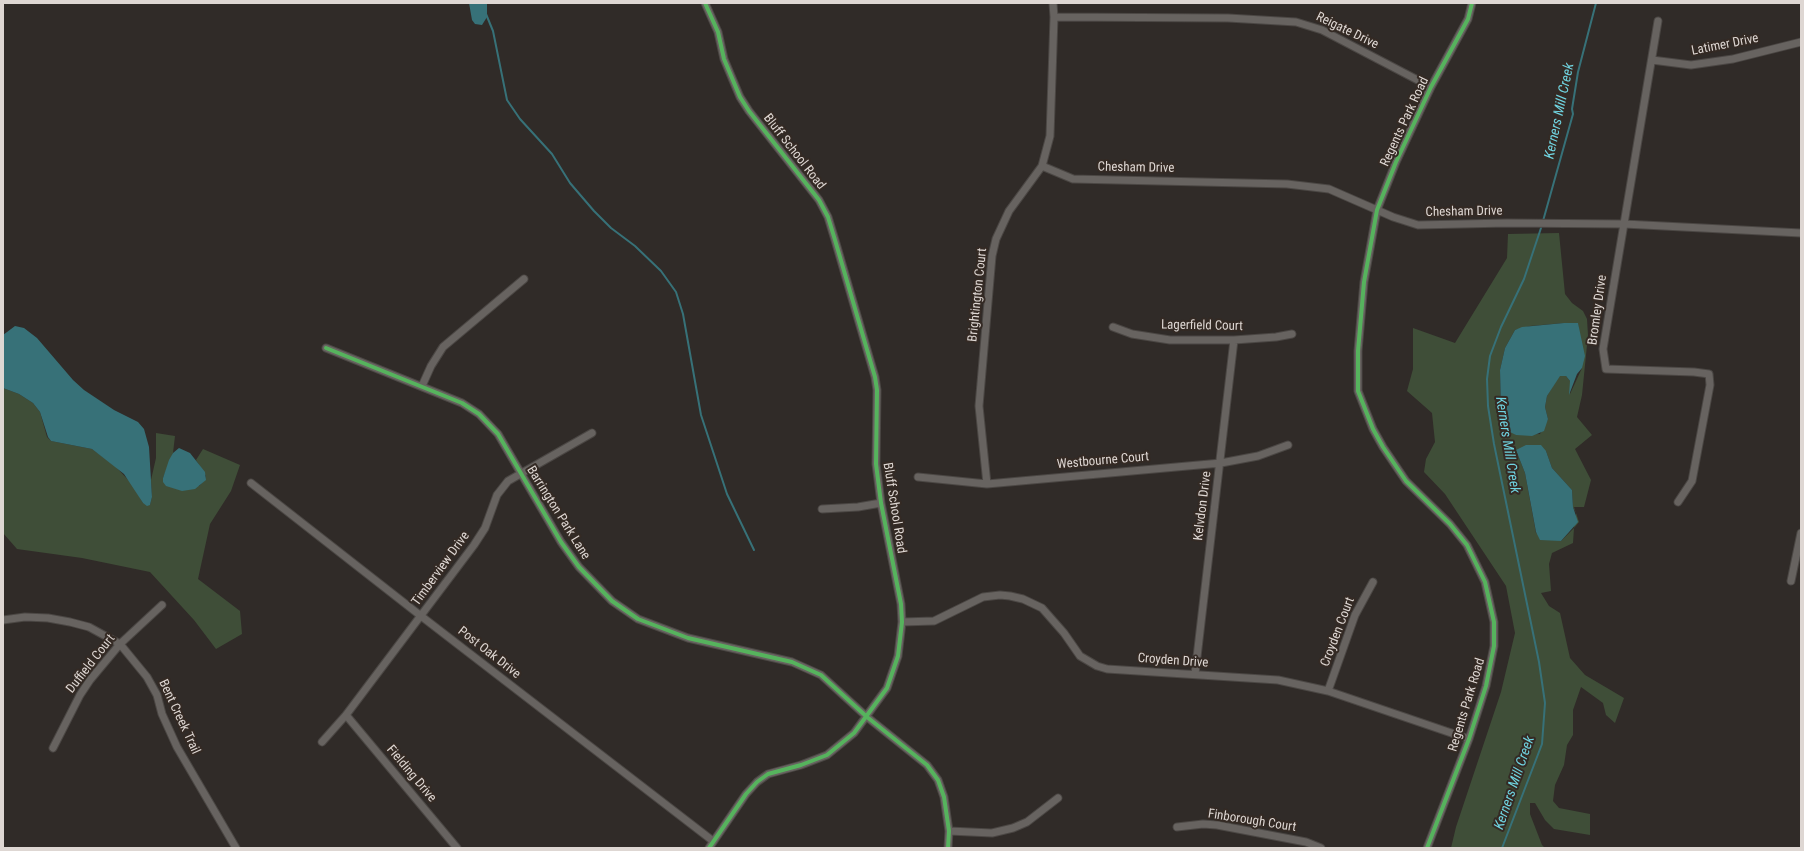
<!DOCTYPE html>
<style>
body{margin:0}
#map{position:relative;width:1804px;height:851px;overflow:hidden;background:#302b28;font-family:"Roboto Condensed",sans-serif}
canvas{display:block}
.frame{position:absolute;inset:0;border:4px solid #ded7d3;pointer-events:none}
</style>
<div id="map">
<canvas width="1804" height="851"></canvas>
<div class="frame"></div>
</div>
<script>
const g = document.querySelector('canvas').getContext('2d');
g.lineJoin = 'round';
function paint(path, color) { g.fillStyle = color; g.fill(path, 'evenodd'); }
const poly = rows => new Path2D(rows.map(r => 'M' + r).join(''));
function strokePath(path, color, width, dash) { g.strokeStyle = color; g.lineWidth = width; g.lineCap = dash ? 'butt' : 'round'; g.setLineDash(dash || []); g.stroke(path); }
function label(font, color, halo, rows, align = 'center') {
  g.font = font + ' "Roboto Condensed",sans-serif'; g.lineWidth = 4; g.setLineDash([]); g.textBaseline = 'middle'; g.strokeStyle = halo; g.fillStyle = color; for (const [text, x, y, turn = 0] of rows) {
    g.save(); g.translate(x, y); g.rotate((+turn || 0) * Math.PI / 180); g.textAlign = isNaN(turn) ? turn : align; if (halo) g.strokeText(text, 0, 0); g.fillText(text, 0, 0); g.restore();
  }
}
paint(poly([
 [1559,233,1565,294,1572,303,1583,311,1587,319,1588,335,1582,395,1577,417,1592,435,1575,449,1591,480,1584,507,1574,507,1579,522,1574,528,1573,543,1552,553,1549,564,1551,591,1541,593,1549,606,1560,613,1570,658,1585,675,1624,698,1615,723,1606,715,1603,703,1581,687,1573,710,1573,735,1567,745,1564,765,1555,785,1553,801,1559,808,1590,814,1590,835,1554,829,1545,820,1535,803,1530,803,1530,814,1542,845,1545,848,1451,848,1456,827,1501,692,1515,633,1506,586,1445,494,1424,472,1426,459,1435,442,1432,413,1407,391,1413,369,1413,328,1455,343,1507,258,1508,234],
 [1564,323,1578,323,1582,368,1570,394,1570,381,1566,376,1559,376,1547,396,1545,407,1548,419,1540,434,1516,435,1501,413,1500,370,1505,348,1515,330,1530,326],
 [1516,450,1546,451,1552,468,1572,490,1573,507,1576,513,1574,528,1561,541,1536,533,1525,473],
 [3,388,19,394,33,403,40,412,47,437,51,441,92,449,115,466,132,484,143,503,150,505,152,497,151,480,156,458,156,433,175,436,173,453,163,478,199,486,205,480,206,476,196,460,203,449,240,465,231,491,210,524,198,579,240,611,242,634,216,649,194,620,150,572,82,558,17,549,3,533]
]), '#3f4e38');
paint(poly([
 [469,3,487,3,487,17,482,25,475,24,472,20],
 [1564,323,1578,323,1585,356,1582,368,1577,374,1569,395,1570,381,1566,376,1560,376,1547,396,1545,407,1548,419,1544,431,1532,436,1516,435,1506,430,1501,413,1500,370,1505,348,1515,330,1522,327],
 [15,326,24,328,37,338,73,380,84,390,114,410,138,422,144,429,149,447,152,497,150,505,147,506,143,503,124,474,92,449,51,441,48,437,40,412,33,403,19,394,3,388,3,335],
 [1526,445,1541,445,1546,451,1552,468,1572,490,1573,507,1578,522,1561,541,1540,540,1536,532,1525,473,1516,450],
 [179,448,190,453,205,472,206,480,195,489,182,491,166,486,163,482,163,478,169,460,173,453]
]), '#377178');
strokePath(poly([
 [486,14,493,31,507,100,520,119,552,154,570,183,594,211,611,228,635,246,661,271,676,292,683,314,701,415,727,494,754,550],
 [1543,221,1573,114,1572,109,1578,72,1596,3],
 [1502,848,1542,744,1545,703,1539,662,1494,444,1488,406,1487,379,1490,356,1501,327,1524,279,1542,225]
]), '#377178', 2);
const minor = poly([
 [705,3,718,32,724,59,740,97,749,111,819,200,828,217,835,240,875,377,877,390,876,464,881,503,901,604,902,622,898,656,887,688,854,733,827,755,801,765,768,774,757,782,746,794,709,848],
 [1054,17,1228,18,1296,22,1322,30,1431,87],
 [1658,21,1603,349,1606,369,1694,372,1709,374,1710,385,1692,481,1678,502],
 [1652,60,1691,65,1733,59,1801,42],
 [1042,166,1073,179,1287,184,1329,189,1393,217,1418,225,1507,223,1624,224,1801,233],
 [1113,327,1132,334,1170,340,1234,340,1276,337,1292,334],
 [326,348,462,403,479,414,498,434,561,542,579,567,612,601,638,619,688,638,792,662,821,675,867,717,927,765,938,780,944,797,949,831,948,848],
 [422,386,431,366,443,347,524,279],
 [918,477,987,484,1221,463,1258,456,1288,445],
 [251,483,421,616,713,841],
 [987,484,979,406,992,256,996,239,1009,211,1042,166,1050,136,1054,17,1053,3],
 [822,509,858,507,881,503],
 [1791,581,1801,533],
 [3,620,25,617,48,618,70,622,89,627,120,644,147,677,157,695,162,714,177,747,236,848],
 [902,622,934,621,983,597,1000,595,1010,596,1023,599,1042,608,1064,633,1080,656,1097,666,1107,669,1278,680,1328,691,1469,739],
 [1195,674,1234,340],
 [1328,691,1355,615,1373,582],
 [346,715,457,848],
 [322,742,346,715,474,545,485,528,497,495,508,481,592,433],
 [53,748,80,695,90,680,120,644,162,605],
 [1177,827,1203,824,1217,825,1306,842,1321,848],
 [949,831,992,833,1013,828,1027,822,1058,798],
 [1427,848,1469,739,1486,686,1494,646,1494,622,1485,582,1467,545,1450,524,1406,481,1383,447,1373,429,1358,391,1358,351,1364,282,1377,210,1396,162,1431,87,1468,19,1472,3]
]);
strokePath(minor, '#4b4744', 9);
strokePath(minor, '#676360', 7);
strokePath(poly([
 [705,3,718,32,724,59,740,97,749,111,819,200,828,217,835,240,875,377,877,390,876,464,881,503,901,604,902,622,898,656,887,688,854,733,827,755,801,765,768,774,757,782,746,794,709,848],
 [326,348,462,403,479,414,498,434,561,542,579,567,612,601,638,619,688,638,792,662,821,675,867,717,927,765,938,780,944,797,949,831,948,848],
 [1427,848,1469,739,1486,686,1494,646,1494,622,1485,582,1467,545,1450,524,1406,481,1383,447,1373,429,1358,391,1358,351,1364,282,1377,210,1396,162,1431,87,1468,19,1472,3]
]), '#56b35d', 4);
label('13px', '#ded7d3', '#342a24', [
 ["Reigate Drive",1347,31,26],
 ["Latimer Drive",1725,45,-11],
 ["Regents Park Road",1405,122,-65],
 ["Bluff School Road",794,152,52],
 ["Chesham Drive",1136,168,1],
 ["Chesham Drive",1464,212,-1],
 ["Brightington Court",978,295,-84],
 ["Bromley Drive",1598,310,-82],
 ["Lagerfield Court",1202,326,1],
 ["Westbourne Court",1103,461,-5],
 ["Kelvdon Drive",1203,506,-83],
 ["Bluff School Road",894,508,81],
 ["Barrington Park Lane",558,513,58],
 ["Timberview Drive",441,569,-54],
 ["Croyden Court",1338,632,-69],
 ["Post Oak Drive",489,653,38],
 ["Croyden Drive",1173,661,4],
 ["Duffield Court",91,664,-52],
 ["Regents Park Road",1467,705,-73],
 ["Bent Creek Trail",179,717,65],
 ["Fielding Drive",411,774,50],
 ["Finborough Court",1252,821,9]
]);
label('italic 14px', '#70d5e2', '#342a24', [
 ["Kerners Mill Creek",1560,111,-78],
 ["Kerners Mill Creek",1507,445,81],
 ["Kerners Mill Creek",1515,783,-71]
]);
</script>
